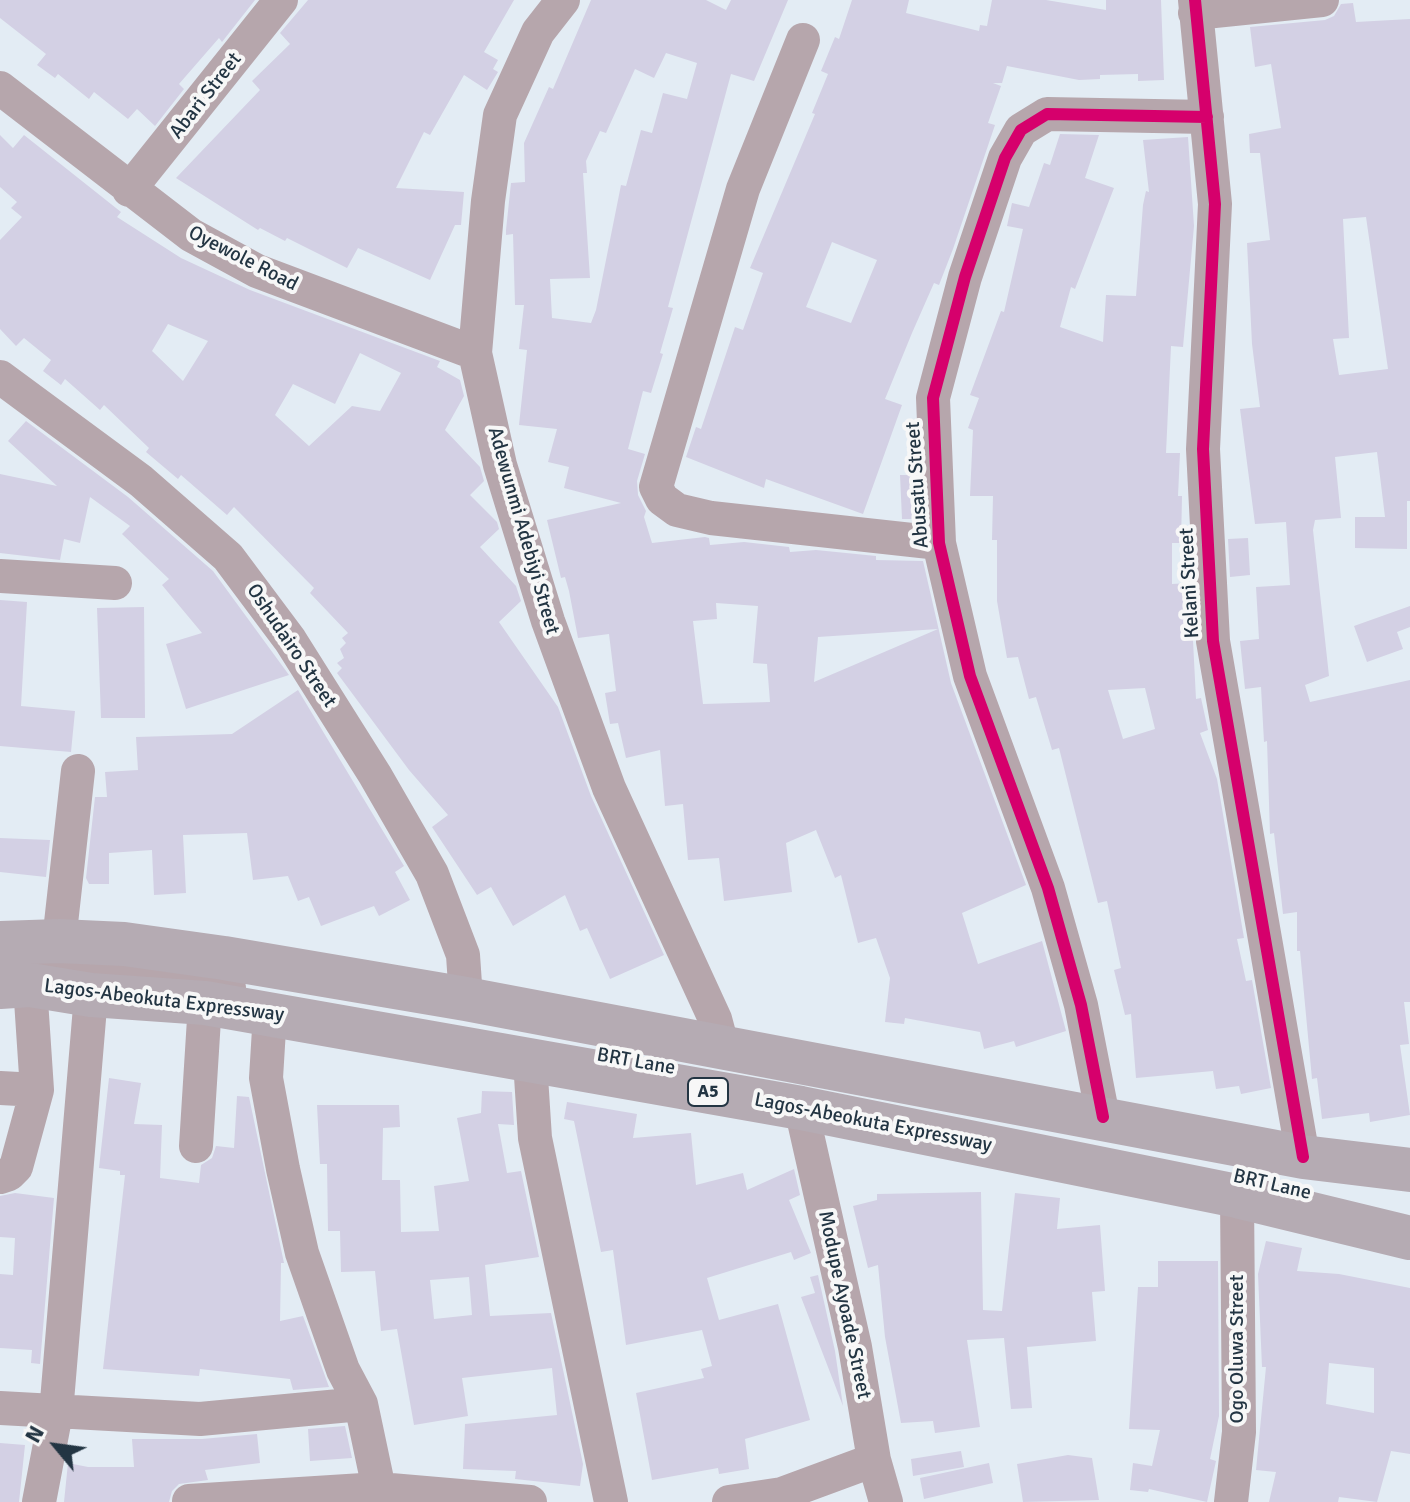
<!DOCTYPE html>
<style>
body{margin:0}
#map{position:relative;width:1410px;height:1502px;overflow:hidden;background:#e3ecf4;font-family:Signika,sans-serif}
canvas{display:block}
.north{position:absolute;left:16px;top:1406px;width:80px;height:80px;-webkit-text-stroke:6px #f7f7f7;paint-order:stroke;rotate:299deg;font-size:22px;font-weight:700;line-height:32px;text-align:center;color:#233543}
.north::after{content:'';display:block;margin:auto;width:28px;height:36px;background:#233543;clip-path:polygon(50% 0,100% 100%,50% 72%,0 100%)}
</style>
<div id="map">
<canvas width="1410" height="1502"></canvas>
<div class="north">N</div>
</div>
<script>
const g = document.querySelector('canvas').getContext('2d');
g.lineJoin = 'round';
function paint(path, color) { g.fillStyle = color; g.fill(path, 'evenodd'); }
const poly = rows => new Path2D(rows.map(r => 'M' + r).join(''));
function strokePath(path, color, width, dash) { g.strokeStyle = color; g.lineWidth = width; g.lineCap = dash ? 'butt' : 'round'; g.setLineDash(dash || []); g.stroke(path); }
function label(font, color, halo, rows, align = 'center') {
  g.font = font + ' Signika,sans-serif'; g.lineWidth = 8; g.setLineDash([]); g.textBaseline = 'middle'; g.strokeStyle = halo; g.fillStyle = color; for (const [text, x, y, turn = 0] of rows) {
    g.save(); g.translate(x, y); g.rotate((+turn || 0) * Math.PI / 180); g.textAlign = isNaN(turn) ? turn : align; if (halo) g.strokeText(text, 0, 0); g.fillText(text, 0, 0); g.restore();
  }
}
paint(poly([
 [0,0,255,0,222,42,219,38,179,84,184,89,155,126,137,109,128,119,94,92,89,99,58,74,55,78,37,65,46,54,0,18],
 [308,0,514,0,484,52,498,60,493,69,498,72,487,90,464,75,430,135,424,132,396,188,464,192,461,225,455,225,430,280,358,248,347,268,287,238,285,241,260,228,258,230,176,178,260,90,252,81,290,44,280,33],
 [591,0,706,0,726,10,731,0,788,0,754,81,731,74,668,307,673,308,660,353,663,354,651,393,643,391,628,449,645,454,637,481,638,495,646,511,644,517,652,543,705,537,709,538,710,545,744,542,789,547,790,552,816,550,876,556,876,560,923,561,951,683,1026,885,962,913,978,964,1042,941,1066,1031,1016,1047,1014,1041,984,1049,980,1032,905,1018,904,1024,885,1022,890,978,876,938,858,943,841,875,835,878,816,830,786,843,792,892,724,901,719,858,688,860,683,804,665,806,660,750,626,758,618,723,610,724,605,693,616,691,609,634,578,638,569,591,565,577,561,578,547,520,621,503,564,488,569,467,548,462,557,429,519,425,527,350,519,349,524,305,515,305,513,234,506,235,506,230,511,183,525,182,524,143,549,87,553,89],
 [666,53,697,63,687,99,663,93,652,133,641,130,626,186,621,185,596,310,591,323,552,318,550,279,590,278,583,173,587,173,586,161,600,131,606,133,635,69,654,78],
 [716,603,758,606,753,663,767,664,770,702,703,704,693,621,717,619],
 [938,629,814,682,818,637],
 [852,0,909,0,906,13,979,31,980,25,987,26,992,0,1046,0,1106,10,1106,0,1161,0,1164,80,1138,81,1138,74,1100,75,1100,79,1079,80,1007,66,1002,83,993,83,1001,86,988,123,995,125,953,249,939,285,934,283,912,333,885,399,902,405,863,514,766,479,764,488,686,457,696,427,701,429,735,327,743,330,763,273,750,268,815,114,812,113,828,74,821,71,835,37,839,39],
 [832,242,877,260,851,323,806,307],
 [1353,3,1356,22,1410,19,1410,501,1407,501,1407,549,1355,548,1355,517,1385,517,1377,452,1335,457,1341,518,1315,520,1313,530,1329,676,1305,685,1310,702,1410,680,1410,1002,1404,1002,1409,1044,1400,1045,1410,1115,1370,1122,1369,1113,1322,1119,1317,1078,1312,1079,1300,951,1297,951,1297,912,1283,914,1274,833,1270,834,1267,741,1264,742,1261,687,1245,689,1240,641,1259,639,1256,587,1290,585,1286,522,1255,524,1240,409,1260,407,1252,344,1247,243,1270,240,1260,153,1250,153,1249,134,1281,128,1271,64,1255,67,1250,27,1325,20,1334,16,1341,4],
 [1366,217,1388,369,1339,375,1333,339,1349,338,1343,219],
 [1060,134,1099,135,1085,178,1114,188,1075,289,1071,287,1060,327,1103,342,1106,295,1136,296,1143,205,1146,191,1149,192,1143,140,1188,137,1194,226,1183,347,1171,346,1166,453,1180,453,1178,496,1182,496,1181,543,1172,543,1172,584,1190,583,1196,699,1201,698,1208,730,1200,733,1217,779,1244,938,1237,939,1246,981,1252,980,1271,1088,1241,1094,1239,1086,1216,1089,1213,1071,1136,1078,1131,1014,1125,1015,1114,970,1121,968,1107,901,1098,903,1059,748,1052,750,1036,697,1029,699,1018,657,1007,658,997,601,997,540,992,540,993,496,970,496,973,430,968,428,979,398,970,395,1001,311,1004,312,1023,229,1007,226,1012,203,1029,207,1044,163,1050,165],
 [1145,688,1155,729,1123,739,1108,690],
 [0,135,13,148,24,135,121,212,117,217,181,258,250,290,440,361,437,367,460,380,464,396,445,430,480,467,484,481,470,495,497,522,499,529,480,547,516,586,521,601,499,622,558,707,591,796,664,955,610,979,587,928,580,931,565,895,513,926,491,887,477,895,432,827,448,815,409,770,337,673,342,668,337,663,344,658,340,649,346,643,342,638,348,633,310,593,314,588,234,507,227,515,181,475,178,479,146,452,149,448,104,405,100,410,65,379,61,385,43,371,51,360,24,338,16,346,0,329,0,240,22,217,11,208,17,202,0,187],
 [168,324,208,341,183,381,152,351],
 [360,353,401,373,380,411,352,406,309,446,275,415,293,384,335,404],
 [26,421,128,497,213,571,289,675,186,709,166,644,202,633,162,585,169,579,122,534,130,526,90,497,80,543,64,539,60,560,0,553,0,474,57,486,8,441],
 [900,475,916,475,918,519,902,519],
 [1248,538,1250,575,1230,577,1228,539],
 [0,600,27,602,21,706,75,711,71,752,0,746],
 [1410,606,1410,627,1397,632,1403,649,1367,662,1354,626],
 [144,607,145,718,101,718,97,608],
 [298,690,404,866,395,872,410,900,379,916,374,906,321,926,309,897,298,901,288,876,253,880,247,833,183,835,186,893,154,895,152,850,109,853,109,884,89,884,86,878,95,797,107,797,105,772,138,770,136,737,232,734],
 [0,838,50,840,46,877,0,872],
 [109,1078,141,1083,134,1124,162,1125,160,1178,199,1183,201,1165,212,1158,216,1146,234,1148,237,1096,249,1097,284,1263,281,1263,280,1321,303,1316,329,1387,293,1390,290,1379,200,1369,199,1376,103,1369,125,1175,120,1175,120,1171,99,1168],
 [482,1091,512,1092,514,1125,498,1124,507,1173,521,1171,539,1257,485,1265,490,1316,551,1313,583,1464,580,1486,515,1479,516,1471,463,1469,465,1424,557,1415,552,1368,462,1378,468,1416,414,1425,397,1329,381,1331,375,1271,341,1272,340,1231,328,1231,327,1164,320,1164,317,1105,399,1105,400,1127,383,1128,382,1180,400,1180,401,1232,439,1231,434,1186,469,1181,457,1118,481,1113],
 [469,1277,472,1315,434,1319,430,1280],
 [567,1102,637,1114,633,1138,691,1133,696,1185,743,1173,747,1190,794,1169,800,1195,789,1200,811,1253,794,1260,791,1252,707,1278,719,1320,778,1304,810,1420,745,1439,749,1469,719,1474,718,1468,652,1480,636,1393,704,1378,701,1369,712,1366,702,1330,626,1345,613,1250,601,1252,574,1121,564,1119],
 [981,1192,983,1310,1002,1311,1015,1193,1060,1198,1057,1229,1100,1225,1105,1291,1092,1292,1096,1341,1027,1347,1032,1408,1011,1409,1004,1338,967,1340,980,1427,935,1433,933,1421,901,1423,885,1337,878,1265,868,1268,853,1206,877,1200,877,1194],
 [15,1193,54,1198,40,1364,31,1363,32,1350,0,1348,0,1274,13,1275,15,1238,0,1237,0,1196],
 [1266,1241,1302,1248,1297,1271,1339,1274,1410,1288,1410,1454,1391,1451,1377,1502,1339,1497,1338,1502,1269,1502,1276,1472,1256,1470,1266,1367,1262,1367,1258,1274],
 [1329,1363,1374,1368,1374,1413,1326,1404],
 [1158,1261,1218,1261,1219,1416,1210,1459,1216,1461,1207,1502,1149,1489,1148,1492,1130,1490,1133,1463,1152,1466,1160,1430,1129,1429,1138,1287,1158,1287],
 [818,1275,835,1351,843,1406,801,1297,815,1293,810,1277],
 [345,1426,352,1458,310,1461,308,1429],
 [257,1434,260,1463,205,1470,208,1480,179,1484,172,1491,169,1502,64,1502,68,1463,88,1467,134,1467,132,1439,202,1439],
 [0,1443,25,1445,19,1502,0,1502],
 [961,1451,964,1467,913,1476,911,1459],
 [1068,1455,1092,1458,1099,1500,1023,1502,1017,1464],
 [989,1463,993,1483,924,1499,920,1478]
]), '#d3d0e4');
strokePath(poly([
 [563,0,538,32,500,115,488,201,475,353,500,465,548,621,609,788,715,1019,723,1049],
 [1195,0,1215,204,1203,449,1213,641,1303,1157],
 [1195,13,1322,0],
 [803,40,743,189,656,487,662,499,677,510,711,518,939,543],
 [0,88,191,235,257,271,475,353],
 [129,190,281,0],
 [0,377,141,481,228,557,290,640,375,775,432,874,463,955,466,999],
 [0,576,115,583],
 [59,941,78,771],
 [0,963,117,967,229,988],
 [270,1013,266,1078,283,1169,302,1253,343,1370,361,1404,379,1489],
 [530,1061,535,1138,611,1502],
 [0,1088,37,1090],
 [801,1108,855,1347,874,1460,886,1502],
 [1103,1117,1081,1005,1048,888,970,676,939,543,933,398,965,277,1005,158,1021,130,1047,114,1207,117],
 [196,1146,205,1003],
 [0,1177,9,1174,16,1167,37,1090,30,985],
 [0,1408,200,1419,361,1404],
 [189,1501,379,1489,530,1502],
 [39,1502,56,1413,91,995],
 [729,1502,782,1494,874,1460],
 [1231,1502,1239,1432,1237,1196]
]), '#b6a6ac', 34);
strokePath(poly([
 [0,943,59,941,124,944,224,958,466,999,1303,1157,1410,1170],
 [0,987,30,985,91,995,205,1003,801,1108,1237,1196,1410,1238]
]), '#b5abb3', 44);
strokePath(poly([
 [1195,0,1215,204,1203,449,1213,641,1303,1157],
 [1103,1117,1081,1005,1048,888,970,676,939,543,933,398,965,277,1005,158,1021,130,1047,114,1207,117]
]), '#d6006c', 12);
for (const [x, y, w] of [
 [708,1092,40]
]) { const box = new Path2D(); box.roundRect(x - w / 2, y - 14, w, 28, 6); g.fillStyle = '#f7f7f7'; g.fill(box); strokePath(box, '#233543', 2); }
label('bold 18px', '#233543', null, [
 ["A5",708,1092]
]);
label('20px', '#233543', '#f7f7f7', [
 ["Abari Street",206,96,-52],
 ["Oyewole Road",243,259,27],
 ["Abusatu Street",918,485,-94],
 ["Adewunmi Adebiyi Street",523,531,74],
 ["Kelani Street",1190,583,-93],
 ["Oshudairo Street",291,646,56],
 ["Lagos-Abeokuta Expressway",164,1001,7],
 ["BRT Lane",636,1062,10],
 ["Lagos-Abeokuta Expressway",873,1123,11],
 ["BRT Lane",1272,1185,13],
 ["Modupe Ayoade Street",844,1305,78],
 ["Ogo Oluwa Street",1238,1349,-90]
]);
</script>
